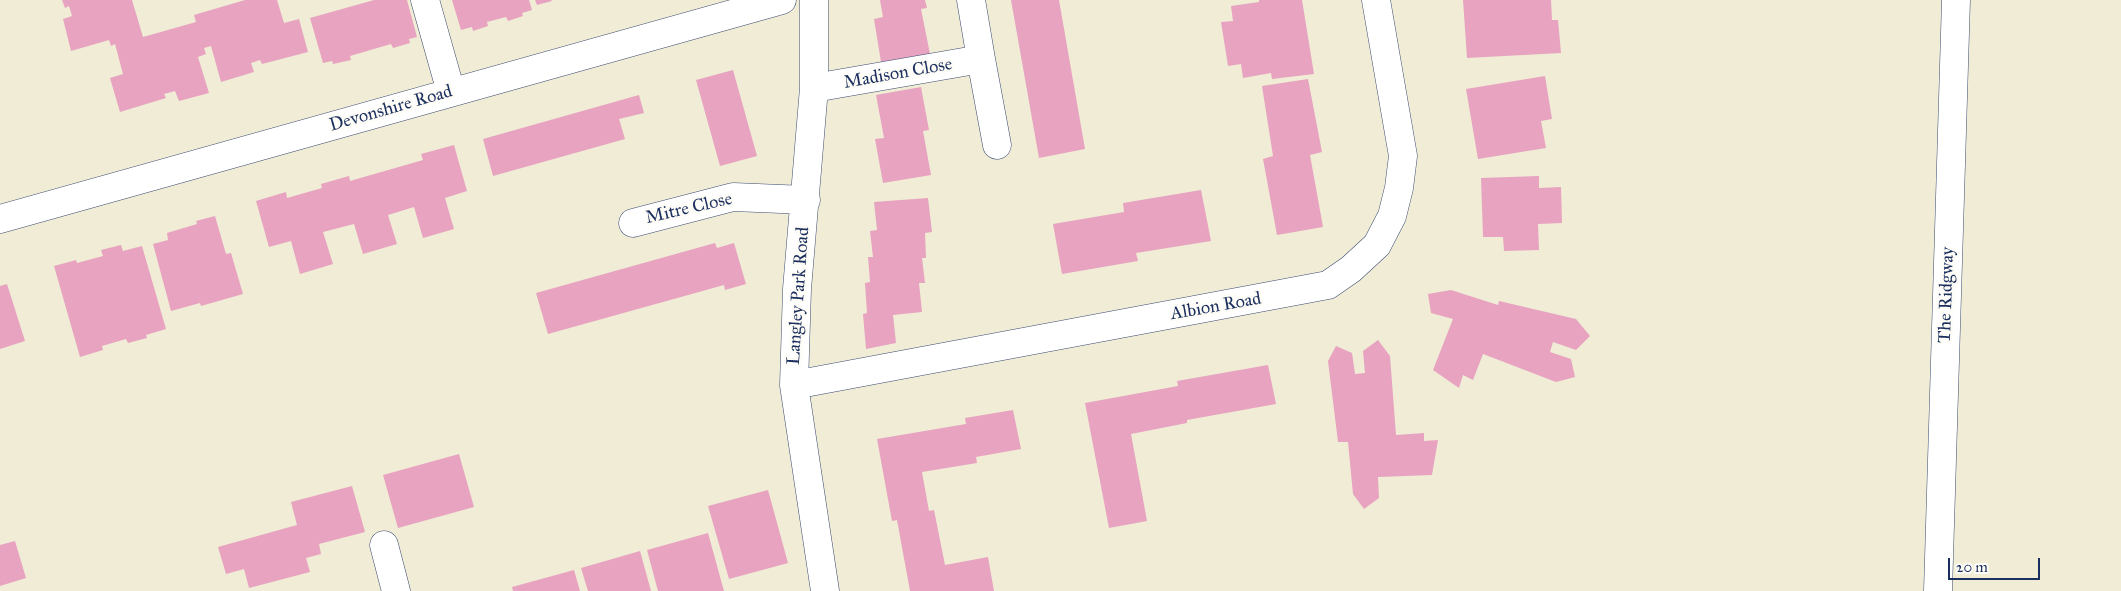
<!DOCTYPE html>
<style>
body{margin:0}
#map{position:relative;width:2121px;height:591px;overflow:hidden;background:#f0ecd6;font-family:"IM FELL Great Primer",serif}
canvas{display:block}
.scale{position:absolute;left:1948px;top:558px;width:92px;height:22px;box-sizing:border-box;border:2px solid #1b2f5e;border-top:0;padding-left:6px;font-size:15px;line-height:18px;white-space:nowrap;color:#1b2f5e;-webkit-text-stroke:4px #fdfcf7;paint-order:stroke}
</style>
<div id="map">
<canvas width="2121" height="591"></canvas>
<div class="scale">20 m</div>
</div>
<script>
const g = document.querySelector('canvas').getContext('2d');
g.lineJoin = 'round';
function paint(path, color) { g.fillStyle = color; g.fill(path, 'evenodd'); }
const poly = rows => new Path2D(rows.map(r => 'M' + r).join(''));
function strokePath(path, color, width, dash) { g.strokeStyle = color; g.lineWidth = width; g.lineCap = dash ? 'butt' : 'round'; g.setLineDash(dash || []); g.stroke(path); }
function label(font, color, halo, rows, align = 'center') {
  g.font = font + ' "IM FELL Great Primer",serif'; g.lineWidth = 5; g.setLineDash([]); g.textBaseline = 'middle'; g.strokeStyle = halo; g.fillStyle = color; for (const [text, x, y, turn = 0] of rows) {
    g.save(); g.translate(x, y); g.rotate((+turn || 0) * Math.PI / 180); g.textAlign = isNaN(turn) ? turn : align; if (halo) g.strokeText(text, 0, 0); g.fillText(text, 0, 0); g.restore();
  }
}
paint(poly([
 [62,0,132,0,143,37,196,22,194,15,245,0,277,0,284,23,299,19,308,52,262,64,260,60,251,63,254,72,221,82,211,46,204,48,206,54,198,57,209,93,179,101,175,91,164,94,166,98,120,112,110,78,123,74,115,44,111,46,109,40,71,51,63,19,72,16,69,6,65,8],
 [374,0,407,0,417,37,409,39,410,43,393,48,391,44,350,56,351,60,333,64,332,61,323,63,310,18],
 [452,0,529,0,532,10,522,13,523,16,508,21,506,17,487,22,488,26,473,31,472,27,461,30],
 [535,0,551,0,552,1,537,5],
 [880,0,925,0,927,8,921,9,930,54,881,62,874,19,883,17],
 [1011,0,1059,0,1085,149,1039,158],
 [1259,0,1302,0,1314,74,1272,79,1271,73,1243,78,1241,64,1228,66,1221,22,1233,21,1231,6,1259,2],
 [1463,0,1551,0,1552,20,1558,20,1561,53,1467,58],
 [733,70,757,156,720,166,696,80],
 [1545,76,1552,119,1541,121,1546,148,1478,159,1466,89],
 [1308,79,1322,152,1310,155,1323,227,1277,235,1263,159,1273,156,1262,86],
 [921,87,929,130,923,131,931,175,883,183,875,139,884,138,876,95],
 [639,95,644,113,619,119,625,139,493,176,483,139],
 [454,145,467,191,445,198,454,229,423,238,414,207,388,215,397,244,363,254,354,224,323,232,333,264,300,274,291,241,269,247,256,201,286,192,287,198,322,188,321,184,349,176,350,181,423,160,421,154],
 [1539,176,1539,188,1561,187,1562,223,1538,224,1539,250,1504,251,1503,237,1483,237,1481,178],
 [1201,190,1211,241,1136,253,1138,261,1062,274,1053,224,1124,212,1123,203],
 [928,198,932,232,925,233,926,258,922,258,925,283,919,283,922,312,893,315,896,343,866,349,863,314,867,313,865,283,870,282,868,257,873,257,870,231,877,230,874,202],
 [215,216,226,254,231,253,243,294,201,306,200,303,171,311,153,244,168,240,167,233,197,224,196,221],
 [715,243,717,248,734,243,746,284,725,290,724,285,548,334,536,293],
 [121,245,123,251,142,246,166,329,146,335,147,338,128,343,126,339,102,346,103,350,80,357,54,266,76,260,77,263,103,256,101,250],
 [7,284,25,341,0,349,0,286],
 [1451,290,1498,305,1499,301,1576,319,1590,336,1576,350,1553,342,1550,352,1571,359,1575,377,1556,382,1483,354,1473,380,1463,375,1459,388,1433,370,1453,319,1431,313,1428,294],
 [1378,340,1390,356,1396,435,1424,433,1424,441,1438,440,1432,475,1378,477,1379,498,1364,509,1353,494,1348,442,1338,442,1328,361,1336,346,1352,353,1355,374,1365,373,1363,351],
 [1268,365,1276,404,1187,420,1187,423,1131,434,1147,521,1109,528,1085,403,1178,386,1177,381],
 [1013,410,1021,449,976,457,977,463,922,472,929,511,934,510,945,565,988,557,994,591,910,591,897,520,892,521,877,439,966,424,965,418],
 [459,454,474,507,398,528,383,475],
 [352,486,365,532,319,544,321,554,306,558,310,572,249,588,244,569,226,574,218,547,297,525,291,502],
 [768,490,788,563,729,579,708,506],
 [708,533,724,591,658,591,647,550],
 [15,541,26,578,0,586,0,545],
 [640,551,651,591,588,591,581,568],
 [574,570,580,591,513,591,512,587]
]), '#e7a3c0');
const minor = poly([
 [425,0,451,92],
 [814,0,814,88,797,289,794,385,825,591],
 [981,59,997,145],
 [814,88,981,59,971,0],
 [0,219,782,0],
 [633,223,733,197,806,200],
 [794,385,1328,285,1351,269,1377,245,1392,216,1399,188,1403,156,1376,0],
 [384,545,396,591],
 [1938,591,1956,0]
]);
strokePath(minor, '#3b4b70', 29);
strokePath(minor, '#fff', 28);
label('18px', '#1b2f5e', '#fdfcf7', [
 ["Madison Close",898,74,-10],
 ["Devonshire Road",391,109,-16],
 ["Mitre Close",689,209,-13],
 ["The Ridgway",1947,295,-88],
 ["Langley Park Road",799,296,-86],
 ["Albion Road",1216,307,-10]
]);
</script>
